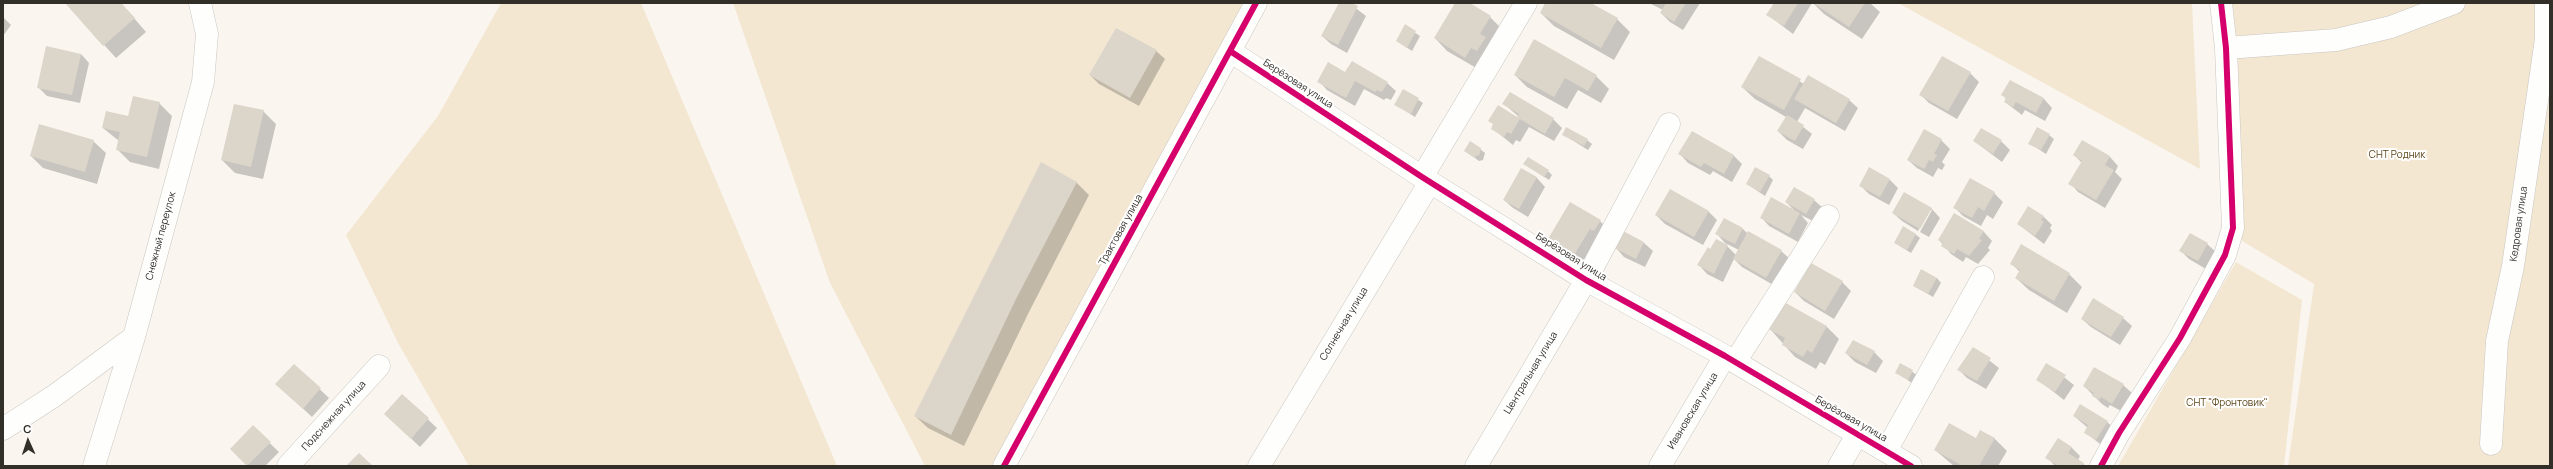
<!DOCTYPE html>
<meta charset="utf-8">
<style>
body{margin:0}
#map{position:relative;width:2553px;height:469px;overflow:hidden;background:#faf6ef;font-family:Manrope,sans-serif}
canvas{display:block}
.frame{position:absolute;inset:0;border:4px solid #322f29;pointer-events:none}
.north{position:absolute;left:8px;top:421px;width:40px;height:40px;-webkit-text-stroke:3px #fff;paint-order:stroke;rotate:357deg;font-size:11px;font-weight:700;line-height:16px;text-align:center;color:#322f29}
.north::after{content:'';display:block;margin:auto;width:14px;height:18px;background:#322f29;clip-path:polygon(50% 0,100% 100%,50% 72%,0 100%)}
</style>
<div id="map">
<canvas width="2553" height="469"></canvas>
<div class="frame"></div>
<div class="north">С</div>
</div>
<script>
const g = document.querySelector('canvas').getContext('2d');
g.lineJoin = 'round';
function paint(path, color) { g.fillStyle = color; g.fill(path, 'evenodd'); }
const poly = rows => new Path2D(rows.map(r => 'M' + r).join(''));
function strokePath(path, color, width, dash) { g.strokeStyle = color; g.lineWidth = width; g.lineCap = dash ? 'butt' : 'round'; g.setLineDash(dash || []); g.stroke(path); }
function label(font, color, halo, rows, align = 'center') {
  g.font = font + ' Manrope,sans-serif'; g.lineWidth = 4; g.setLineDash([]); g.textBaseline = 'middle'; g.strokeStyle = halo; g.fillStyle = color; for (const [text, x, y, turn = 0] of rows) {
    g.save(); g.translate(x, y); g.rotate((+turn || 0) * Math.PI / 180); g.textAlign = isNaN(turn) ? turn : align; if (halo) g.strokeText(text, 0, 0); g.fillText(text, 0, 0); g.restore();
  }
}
paint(poly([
 [501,3,641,3,837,466,469,466,398,343,346,235,438,116],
 [733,3,1251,3,1002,466,925,466,830,283],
 [1898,3,2192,3,2200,169],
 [2220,3,2550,3,2550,466,2288,466,2314,284,2237,238],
 [2236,262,2302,300,2284,466,2118,466]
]), '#f3e7d2');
paint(poly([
 [66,3,121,3,146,32,116,58],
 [1340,3,1349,3,1366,16,1347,53,1331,44,1322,36],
 [1456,3,1468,3,1490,17,1503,30,1478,69,1447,51,1435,38],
 [1547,3,1589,3,1617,19,1630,32,1614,60,1554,26,1541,13],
 [1649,3,1700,3,1683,30,1670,22,1661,13,1663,10],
 [1775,3,1812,3,1793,34,1768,15],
 [1813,3,1870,3,1880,12,1862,39,1824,14],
 [3,17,11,25,3,36],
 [1405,26,1420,36,1412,51,1397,41],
 [1534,41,1596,76,1609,89,1601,103,1578,90,1567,109,1527,87,1515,75],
 [1156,51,1165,59,1139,106,1099,84,1090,75],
 [81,54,89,63,80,103,47,96,38,87],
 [1759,57,1804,84,1849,100,1858,108,1845,131,1805,108,1797,122,1812,134,1803,149,1787,140,1778,131,1786,117,1755,99,1742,87],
 [1346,73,1387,83,1396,91,1391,100,1386,98,1384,100,1364,89,1355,106,1327,90,1319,81],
 [1970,73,1979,82,1957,119,1929,103,1920,94],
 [2010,81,2044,99,2052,108,2045,121,2025,110,2022,115,2005,102,2006,99,2003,95],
 [1403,90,1423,103,1415,117,1396,105],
 [1510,93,1553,119,1562,128,1554,141,1529,127,1520,142,1516,140,1513,145,1492,128,1517,118,1518,116,1504,104],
 [159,103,172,116,159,169,130,162,117,149,119,141,103,128],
 [263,111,276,124,263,179,235,173,222,160],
 [1692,132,1734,156,1742,164,1732,182,1713,171,1710,175,1688,163,1680,154],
 [1564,135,1587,140,1592,144,1588,150],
 [2049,135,2054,139,2046,154,2029,143],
 [1941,140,1950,149,1942,162,1945,165,1942,170,1938,168,1933,177,1917,168,1908,160],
 [93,141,106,153,97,184,43,168,31,156],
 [1974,141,2001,141,2010,150,2002,162],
 [2083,141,2110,157,2118,166,2115,172,2122,179,2105,208,2078,192,2070,183,2082,163,2074,155],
 [1480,149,1485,153,1483,160,1479,161,1465,151],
 [1525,164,1548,171,1552,175,1549,180],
 [1522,169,1537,178,1545,187,1528,217,1513,208,1504,200],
 [1769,176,1773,180,1765,196,1747,184],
 [1890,180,1898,188,1889,205,1869,194,1860,185],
 [1076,182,1089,195,1029,312,964,446,928,428,915,416],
 [1904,193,1932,209,1940,218,1929,237,1920,232,1932,210,1930,210,1918,231,1902,221,1893,213],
 [1994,193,2003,202,1993,219,1987,215,1981,226,1963,216,1955,208],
 [1814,200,1823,208,1815,222,1801,215,1808,223,1798,242,1769,226,1761,217,1794,210,1786,202],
 [1708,211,1717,220,1703,245,1665,224,1656,215],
 [1955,214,1984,232,1992,241,1988,248,1990,250,1978,264,1966,257,1963,262,1951,254,1939,240],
 [2043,216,2052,225,2050,228,2052,231,2044,244,2018,224],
 [1600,221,1609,230,1583,263,1557,247,1549,239],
 [1743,229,1748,234,1781,251,1790,259,1775,286,1742,267,1734,259,1723,282,1707,274,1699,265,1711,250,1727,246,1736,255,1739,250,1725,243,1717,234],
 [1623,233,1644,243,1653,251,1645,267,1624,257,1616,248],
 [1915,234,1920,238,1911,253,1895,243],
 [2207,244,2216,252,2206,269,2189,259,2181,251],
 [2011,263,2069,274,2082,287,2067,313,2029,290,2016,278,2020,272],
 [1937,278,1941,283,1933,297,1914,286],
 [1842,282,1851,291,1834,319,1804,301,1795,292],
 [1784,303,1827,327,1839,339,1825,365,1820,362,1816,369,1795,357,1770,329],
 [2123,318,2132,326,2120,345,2091,327,2082,319],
 [1973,348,1999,368,1986,389,1967,378,1959,370],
 [1874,352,1883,361,1876,373,1855,362,1846,353],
 [1901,364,1917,375,1912,383,1896,372],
 [2047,364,2074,385,2064,400,2037,379],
 [294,365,329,398,312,417,285,392],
 [2123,385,2132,393,2121,411,2110,405,2108,408,2102,404,2084,386],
 [402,395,437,428,420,447,394,422],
 [2074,416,2107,422,2116,430,2105,448,2085,432,2088,428],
 [253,427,279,452,265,466,249,466,231,449],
 [1994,438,2007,451,1998,466,1954,466,1935,450,1976,439],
 [2058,439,2072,448,2080,456,2078,460,2086,466,2055,466,2047,457]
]), '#0003');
paint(poly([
 [65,3,121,3,135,18,103,46],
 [1339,3,1352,3,1358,6,1338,45,1321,36],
 [1455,3,1470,3,1491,16,1480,34,1486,37,1477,51,1471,48,1465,58,1434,38],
 [1545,3,1591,3,1618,18,1601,48,1540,13],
 [1666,3,1686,3,1674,22,1660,13],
 [1774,3,1798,3,1784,26,1766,15],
 [1813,3,1865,3,1849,27],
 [1405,24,1416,31,1407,48,1396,41],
 [1116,28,1157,50,1130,98,1089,75],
 [1534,39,1597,75,1588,91,1565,78,1554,97,1514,75],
 [46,46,81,54,72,95,37,88],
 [1759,56,1801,79,1784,110,1741,87],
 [1942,56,1971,72,1948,111,1919,95],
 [1352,61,1388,82,1382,92,1377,90,1375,92,1355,81,1346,98,1317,82,1328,62,1345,72],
 [1808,75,1850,99,1836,123,1794,99],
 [2010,80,2044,98,2036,113,2016,102,2013,107,2004,102,2006,98,2001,95],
 [1403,89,1419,98,1411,114,1394,105],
 [1510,92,1554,118,1545,134,1520,119,1511,134,1507,132,1504,137,1491,129,1493,124,1488,121,1498,105,1517,117,1519,114,1502,104],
 [133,96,160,102,147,157,116,150,120,132,102,128,106,111,128,116],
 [234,104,264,110,251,167,221,160],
 [1787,115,1804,125,1795,141,1777,131],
 [39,124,94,140,85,172,30,156],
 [1566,127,1588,139,1584,146,1562,135],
 [2037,127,2050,134,2041,150,2028,144],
 [1981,128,2002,140,1993,154,1973,141],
 [1924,129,1942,139,1934,154,1937,155,1933,162,1929,160,1924,169,1907,160],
 [1692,131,1734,155,1724,174,1704,163,1701,167,1678,154],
 [2082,140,2110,156,2105,165,2114,170,2096,200,2068,184,2082,161,2073,155],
 [1470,141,1481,148,1479,156,1477,155,1475,158,1464,151],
 [1528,157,1549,170,1544,177,1523,164],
 [1041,162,1077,182,1016,299,951,435,914,416],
 [1755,167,1770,175,1760,192,1746,184],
 [1869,167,1890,179,1880,197,1859,186],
 [1521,168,1537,177,1519,209,1503,200],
 [1970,178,1995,192,1984,211,1978,207,1972,218,1953,208],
 [1794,187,1815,199,1806,214,1785,202],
 [1670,189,1709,211,1694,237,1655,215],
 [1904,192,1932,208,1920,229,1892,213],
 [1771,197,1800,213,1789,234,1760,218],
 [1570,202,1601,220,1594,231,1590,229,1574,255,1548,239],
 [2028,206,2044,216,2041,220,2044,222,2035,236,2017,224],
 [1954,213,1984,231,1979,239,1982,240,1969,256,1957,249,1954,254,1941,246,1943,243,1938,240],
 [1724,218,1743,228,1735,244,1715,234],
 [1903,226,1916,234,1907,250,1894,243],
 [1623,231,1644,242,1636,259,1614,248],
 [1748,231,1782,250,1766,278,1733,259],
 [2190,233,2208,243,2198,261,2179,251],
 [1716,239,1728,245,1714,274,1697,265,1708,247,1710,249],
 [2021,244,2070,273,2054,301,2015,278,2020,270,2010,264],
 [1811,263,1843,281,1825,311,1794,292],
 [1921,269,1937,278,1928,294,1913,286],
 [2093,298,2124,317,2111,337,2081,319],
 [1784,302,1827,326,1812,353,1807,350,1803,357,1782,345,1785,338,1768,329],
 [1853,340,1875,351,1867,365,1845,353],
 [1973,347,1991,358,1977,381,1957,370],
 [1900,363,1913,370,1908,380,1895,373],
 [2046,363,2066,375,2055,392,2036,380],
 [294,364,321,388,303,409,275,384],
 [2094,367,2124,384,2112,404,2101,397,2099,400,2092,396,2094,393,2083,386],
 [402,394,429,418,411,439,384,414],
 [2080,404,2108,421,2096,440,2084,433,2088,425,2073,416],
 [1949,423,1976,438,1980,430,1995,438,1979,466,1963,466,1934,450],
 [253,425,271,442,247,466,230,449],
 [2058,438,2072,447,2068,453,2084,463,2082,466,2059,466,2045,458],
 [359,453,373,466,346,466]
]), '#dbd5ca');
const minor = poly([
 [2226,48,2336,40,2391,27,2454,3],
 [1230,51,1422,177,1586,280,1725,356,1911,466],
 [1422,177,1526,3],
 [1735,362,1828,216],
 [3,429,54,396,134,337],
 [2491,444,2497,341,2513,266,2546,39,2546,3],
 [1886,451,1983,277],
 [94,466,134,337,203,82,207,34,200,3],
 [288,466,379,366],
 [1004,466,1256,3],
 [1259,466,1430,182],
 [1476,466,1586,280,1669,124],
 [1660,466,1725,356],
 [1839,466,1857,435],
 [2101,466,2119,433,2180,338,2225,255,2233,228,2226,48,2221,3]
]);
strokePath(minor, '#cac6c0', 23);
strokePath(minor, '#fefefd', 22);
strokePath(poly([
 [1230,51,1422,177,1586,280,1725,356,1911,466],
 [1004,466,1256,3],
 [2101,466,2119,433,2180,338,2225,255,2233,228,2226,48,2221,3]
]), '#d6006c', 6);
label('10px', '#322f29', '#fff', [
 ["Берёзовая улица",1298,84,33],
 ["Кедровая улица",2519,224,-82],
 ["Трактовая улица",1121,230,-61],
 ["Снежный переулок",161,236,-75],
 ["Берёзовая улица",1571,257,32],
 ["Солнечная улица",1344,324,-59],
 ["Центральная улица",1531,373,-59],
 ["Ивановская улица",1693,411,-59],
 ["Подснежная улица",334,416,-48],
 ["Берёзовая улица",1851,419,30]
]);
label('10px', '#5a4315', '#fff', [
 ["СНТ Родник",2397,155],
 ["СНТ \"Фронтовик\"",2227,403]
]);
</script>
